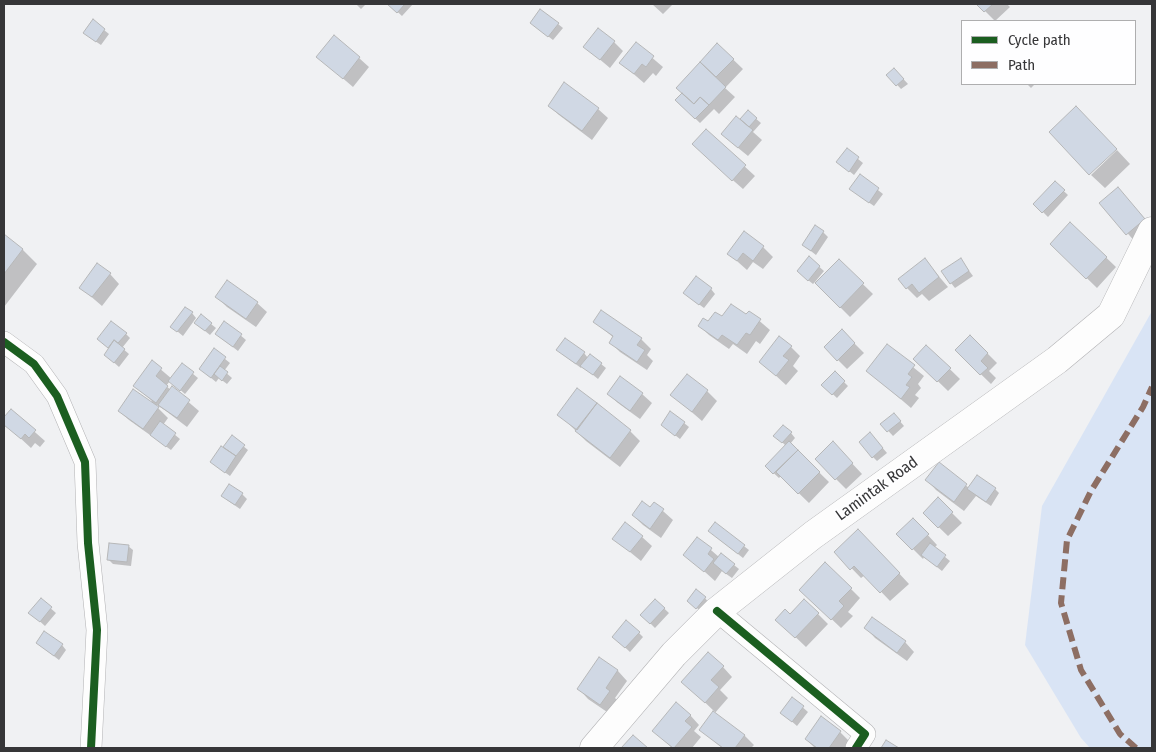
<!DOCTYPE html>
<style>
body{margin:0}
#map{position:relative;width:1156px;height:752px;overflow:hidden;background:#f0f1f3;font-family:"Fira Sans Condensed",sans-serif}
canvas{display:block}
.frame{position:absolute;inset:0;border:5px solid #363638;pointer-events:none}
.legend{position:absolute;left:961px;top:20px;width:175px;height:65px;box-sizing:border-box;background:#fefeff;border:1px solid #aeaeaf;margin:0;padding:6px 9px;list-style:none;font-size:15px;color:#363638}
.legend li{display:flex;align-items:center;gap:10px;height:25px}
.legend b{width:25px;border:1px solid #aeaeaf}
</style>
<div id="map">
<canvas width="1156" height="752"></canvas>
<div class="frame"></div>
<ul class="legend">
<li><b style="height:6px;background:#1b5e20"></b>Cycle path</li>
<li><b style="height:6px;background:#8d6e63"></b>Path</li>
</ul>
</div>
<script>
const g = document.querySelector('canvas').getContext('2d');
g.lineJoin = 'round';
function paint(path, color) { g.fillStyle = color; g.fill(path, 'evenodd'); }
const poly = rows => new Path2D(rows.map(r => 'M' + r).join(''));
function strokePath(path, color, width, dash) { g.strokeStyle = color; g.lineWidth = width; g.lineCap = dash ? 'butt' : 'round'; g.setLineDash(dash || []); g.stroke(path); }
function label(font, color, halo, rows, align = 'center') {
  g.font = font + ' "Fira Sans Condensed",sans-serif'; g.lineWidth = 4.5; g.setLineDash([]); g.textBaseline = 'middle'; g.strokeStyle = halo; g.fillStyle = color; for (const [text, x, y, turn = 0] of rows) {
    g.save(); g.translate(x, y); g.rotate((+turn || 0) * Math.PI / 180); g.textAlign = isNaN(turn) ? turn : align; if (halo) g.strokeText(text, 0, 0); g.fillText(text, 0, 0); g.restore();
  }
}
paint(poly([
 [1152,311,1152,748,1090,748,1081,738,1025,645,1042,506]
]), '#d9e4f5');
paint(poly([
 [356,4,366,4,361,9],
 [389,4,413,4,402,16],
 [652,4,673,4,663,14],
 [978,4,1007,4,1010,7,995,21],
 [558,24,563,28,553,40,536,27],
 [104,30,109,34,101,45,89,37],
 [614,42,623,51,610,68,585,47],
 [636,44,663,67,656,76,653,73,644,83,621,63],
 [718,45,743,69,725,88,735,97,719,114,714,109,700,123,676,100,683,93,678,88],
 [318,57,359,58,369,67,353,87],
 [894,69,908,84,901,89,888,75],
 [1027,84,1035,84,1031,88],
 [549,106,598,109,608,118,592,140,559,115],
 [748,112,761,123,753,132,762,140,748,156,732,143,740,121],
 [706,131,755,176,743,189,703,154],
 [847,150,863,163,854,175,843,166],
 [1117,150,1130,164,1105,188,1091,175],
 [860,176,883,194,874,206,855,193],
 [1055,183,1068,195,1048,217,1035,204],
 [1118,189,1152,227,1137,244,1101,203],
 [1071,224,1116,267,1097,288,1061,253],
 [823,232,828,237,816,255,803,245],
 [4,235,23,250,37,264,4,307],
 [763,247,773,257,763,269,753,262,747,270,729,254],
 [809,258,824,271,815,282,816,283,839,261,873,294,850,317,815,282,813,284,803,276],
 [925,260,948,287,929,301,922,294,917,298,907,288],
 [961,260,973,276,955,288,951,283],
 [110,274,119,284,102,306,81,288],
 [711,289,715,294,704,308,689,297],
 [217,297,257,303,267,312,256,327,227,307],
 [601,311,641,339,651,349,647,355,653,361,647,370,620,352,610,342,614,338,595,322],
 [749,312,770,330,760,344,756,341,747,354,733,344,729,349,709,335,699,325,722,318,746,316],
 [192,313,196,318,183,336,172,327],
 [225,322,246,340,238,351,221,338],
 [211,324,216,328,210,335,200,327],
 [842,331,864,353,847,369,825,347],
 [126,334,130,338,122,348,129,354,119,367,110,359,110,349,103,344],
 [970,336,997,363,989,371,996,378,991,384,956,350],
 [887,346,924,376,918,384,921,388,915,395,919,398,911,408,868,371],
 [926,346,960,379,948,391,915,359],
 [791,347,800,356,793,366,798,371,786,385,760,361],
 [214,350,230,363,224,371,232,378,227,384,219,378,216,382,205,373],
 [584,353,588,358,590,355,606,368,598,379,582,366,581,368,562,354],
 [152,362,172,379,182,365,198,378,185,394,170,381,166,386,171,390,172,388,199,411,187,427,166,411,157,405,156,406,168,418,163,425,180,439,171,450,129,420,119,411,150,403,152,401,135,386],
 [835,373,848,386,837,398,823,385],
 [687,376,707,391,717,401,702,421,672,395],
 [577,390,630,431,640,441,620,467,586,441,559,414],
 [608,394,642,394,652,403,640,419,618,403],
 [11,411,45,441,40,447,35,443,31,448,4,423,4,419],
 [898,419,904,426,893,436,882,424],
 [684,423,689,427,680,439,662,425],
 [791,433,795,438,790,444,829,482,809,503,781,476,779,478,766,466,786,446,775,435],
 [232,437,248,450,230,476,216,466,223,449],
 [875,439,887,453,877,461,873,457],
 [833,443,862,474,846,489,816,459],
 [939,464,969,488,995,489,999,493,991,506,976,496,964,511,936,490,927,480],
 [242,494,247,499,240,509,227,500],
 [938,499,962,523,948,536,924,513],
 [654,503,673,520,661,538,643,525,633,515,651,508],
 [913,519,937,545,934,548,950,561,942,571,924,557,923,559,898,534],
 [715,524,749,550,743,558,714,535],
 [642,537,652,546,641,561,614,539],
 [697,538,719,557,734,565,739,569,732,578,722,571,715,581,685,554],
 [868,540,909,584,890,601,865,575,861,578,836,552],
 [128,546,133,550,131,566,113,564,108,559],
 [826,564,860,598,848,612,853,616,841,628,801,590],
 [705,598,709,603,702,612,693,605],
 [41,600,56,613,45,626,35,617],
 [655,600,669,613,655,628,642,615],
 [818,614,828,624,806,647,787,629,790,616],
 [866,628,905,642,914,652,907,661,875,638],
 [639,633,643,637,630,652,618,641],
 [62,645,66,650,59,660,42,647],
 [600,659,618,671,627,681,615,698,619,702,610,714,588,699,579,689],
 [723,667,732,677,720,690,728,698,714,714,744,735,754,745,751,748,722,748,701,730,715,712,693,691],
 [793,699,808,712,797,726,782,713],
 [690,715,699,725,694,731,701,737,692,748,672,748,654,731],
 [840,732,850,742,845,748,815,748,806,739]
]), '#0003');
const building = poly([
 [387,4,405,4,397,13,387,4],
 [976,4,993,4,984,12,976,4],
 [540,9,559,23,548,37,530,23,540,9],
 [93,19,105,29,96,42,83,33,93,19],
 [598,28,615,41,600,60,583,47,598,28],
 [334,35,360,57,343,79,316,57,334,35],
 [636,42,654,56,646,67,642,64,634,74,619,63,636,42],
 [717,43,734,59,716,77,700,62,717,43],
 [700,62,726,87,709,105,700,97,694,104,676,88,700,62],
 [894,68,904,79,896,86,886,75,894,68],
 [564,82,599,108,582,131,548,106,564,82],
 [682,93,694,104,700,97,709,105,695,119,675,100,682,93],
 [1076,106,1117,149,1089,175,1049,132,1076,106],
 [748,110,757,118,749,127,740,119,748,110],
 [736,116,753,130,738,148,721,134,736,116],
 [706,129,746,165,732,181,692,144,706,129],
 [847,148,859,157,849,172,836,162,847,148],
 [860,174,879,188,869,203,849,189,860,174],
 [1055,181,1065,190,1042,213,1033,204,1055,181],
 [1118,187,1145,219,1126,235,1099,203,1118,187],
 [1070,222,1107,257,1086,279,1050,244,1070,222],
 [815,225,824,231,811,251,802,245,815,225],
 [744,231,764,246,753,261,743,253,737,261,727,254,744,231],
 [4,234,23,249,4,274,4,234],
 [809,256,820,266,808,281,797,271,809,256],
 [925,258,939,277,919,293,912,284,906,289,898,279,925,258],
 [961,258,969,271,950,284,941,271,961,258],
 [839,259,864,283,840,308,815,283,839,259],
 [97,263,111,273,92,297,79,288,97,263],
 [696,276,712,288,699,305,683,293,696,276],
 [227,280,258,302,246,319,215,297,227,280],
 [731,304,746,314,749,311,761,319,750,335,746,333,737,345,722,335,718,340,698,326,703,318,708,321,715,312,722,316,731,304],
 [185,307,193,312,177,332,170,327,185,307],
 [601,310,642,338,637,345,645,350,637,362,609,343,613,336,593,322,601,310],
 [201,314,212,323,205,331,194,323,201,314],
 [111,321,127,333,118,343,114,340,108,348,97,339,111,321],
 [224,321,242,334,233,347,215,334,224,321],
 [842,329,855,343,837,361,824,347,842,329],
 [970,335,988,353,981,361,988,368,980,375,955,350,970,335],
 [779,336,792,346,783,356,789,360,776,376,759,362,779,336],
 [565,338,585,352,576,364,556,350,565,338],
 [114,340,125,349,114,363,104,355,114,340],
 [887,344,915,365,908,374,912,377,906,385,910,387,901,399,866,371,887,344],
 [926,345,951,368,937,382,913,359,926,345],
 [214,348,226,357,211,378,199,369,214,348],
 [590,354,602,363,593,375,580,366,590,354],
 [152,360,162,368,156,376,168,386,156,403,133,386,152,360],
 [182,363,194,372,180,391,168,381,182,363],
 [220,366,228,372,222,381,214,374,220,366],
 [835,371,845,381,832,395,821,385,835,371],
 [687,374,708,390,692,412,670,395,687,374],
 [620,376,643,393,630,411,607,394,620,376],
 [172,386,190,400,177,418,158,405,172,386],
 [577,388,597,403,577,430,557,415,577,388],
 [133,389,159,407,143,429,118,411,133,389],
 [597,403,631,430,610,458,575,431,597,403],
 [11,409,36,430,29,438,25,434,21,439,4,425,4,417,11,409],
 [670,411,685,422,675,436,661,425,670,411],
 [894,413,901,421,887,432,880,424,894,413],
 [160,421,176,433,166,447,150,435,160,421],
 [783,425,792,432,782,443,773,436,783,425],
 [870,432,883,448,872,458,859,442,870,432],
 [232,435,245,445,236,456,223,447,232,435],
 [789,441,798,450,773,474,765,466,789,441],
 [833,441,853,463,835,480,815,459,833,441],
 [221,446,236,456,225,473,210,462,221,446],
 [798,450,820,472,798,494,776,472,798,450],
 [939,462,967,484,954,502,925,480,939,462],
 [977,475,996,488,986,502,967,489,977,475],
 [229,484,243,493,235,505,221,496,229,484],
 [938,497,953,512,938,528,923,513,938,497],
 [642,501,650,507,654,502,664,509,650,529,632,515,642,501],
 [913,518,929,534,912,550,896,534,913,518],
 [625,522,643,536,630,552,612,539,625,522],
 [715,522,745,545,738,554,708,531,715,522],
 [858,529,900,573,880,593,854,566,850,570,834,552,858,529],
 [697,537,712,548,708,554,714,559,704,572,683,555,697,537],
 [109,543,129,545,127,562,107,560,109,543],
 [930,543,946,555,937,567,921,555,930,543],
 [721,553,735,564,726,574,713,563,721,553],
 [825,562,852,588,839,601,844,606,831,620,799,590,825,562],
 [696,589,706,597,696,609,687,601,696,589],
 [41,598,52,607,40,622,28,613,41,598],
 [655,599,665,608,650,624,640,615,655,599],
 [804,599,819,613,795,638,775,620,785,609,790,614,804,599],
 [872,617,906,641,897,653,864,628,872,617],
 [626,620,640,632,625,648,612,637,626,620],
 [44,631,63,644,54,656,36,643,44,631],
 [708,652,724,666,711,680,719,687,705,703,681,682,708,652],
 [599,657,618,670,606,688,610,691,600,705,577,689,599,657],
 [792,697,804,706,792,722,780,713,792,697],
 [676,702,691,715,685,721,692,727,674,748,673,748,652,731,676,702],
 [713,711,745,735,735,748,723,748,699,730,713,711],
 [821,716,841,731,829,748,817,748,805,739,821,716],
 [633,735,648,748,621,748,633,735],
 [886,740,899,748,881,748,886,740]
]);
paint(building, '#d0d8e4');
strokePath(building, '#b6b7b8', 1);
const street = poly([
 [4,342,34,364,57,396,85,462,88,543,97,630,91,748],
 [717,611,865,734,856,748]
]);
const secondary = poly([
 [594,748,674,654,717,611,813,535,1057,360,1111,315,1152,231]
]);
strokePath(street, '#b2b2b4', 22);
strokePath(secondary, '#b2b2b4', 29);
strokePath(street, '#fdfdfd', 21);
strokePath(secondary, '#fdfdfd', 28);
strokePath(poly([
 [1136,748,1120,734,1081,670,1061,603,1067,540,1091,491,1143,407,1152,387]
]), '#8d6e63', 6, [12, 6]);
strokePath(poly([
 [4,342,34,364,57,396,85,462,88,543,97,630,91,748],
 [717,611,865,734,856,748]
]), '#1b5e20', 8);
label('16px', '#363638', '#fefeff', [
 ["Lamintak Road",877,489,-36]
]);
</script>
